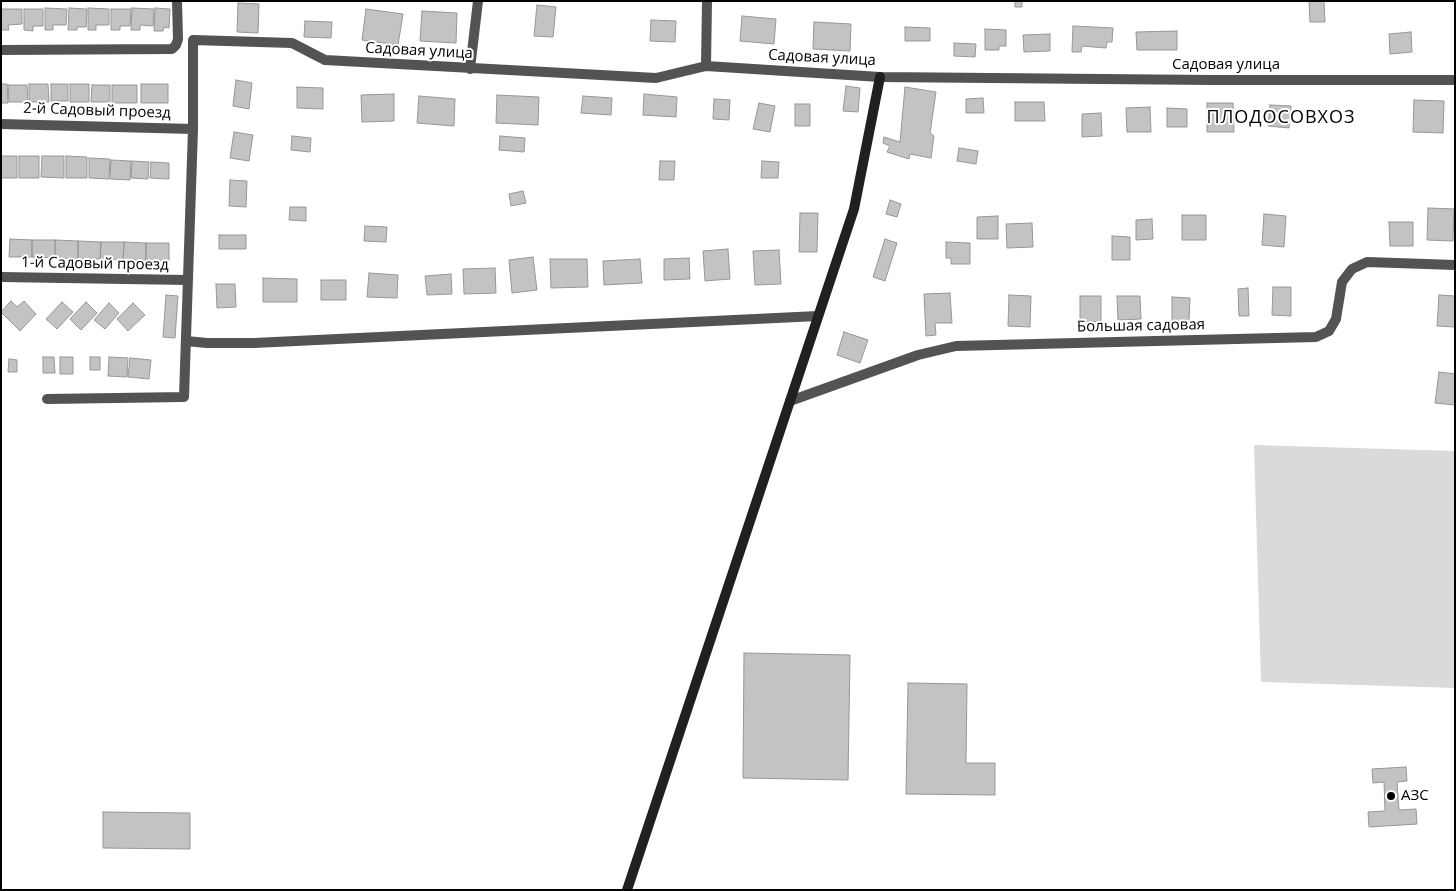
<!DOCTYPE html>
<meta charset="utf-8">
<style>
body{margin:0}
#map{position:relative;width:1456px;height:891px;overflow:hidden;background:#fff;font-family:"Open Sans",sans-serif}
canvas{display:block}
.frame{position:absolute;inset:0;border:2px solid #000;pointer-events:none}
</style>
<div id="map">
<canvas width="1456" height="891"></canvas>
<div class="frame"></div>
</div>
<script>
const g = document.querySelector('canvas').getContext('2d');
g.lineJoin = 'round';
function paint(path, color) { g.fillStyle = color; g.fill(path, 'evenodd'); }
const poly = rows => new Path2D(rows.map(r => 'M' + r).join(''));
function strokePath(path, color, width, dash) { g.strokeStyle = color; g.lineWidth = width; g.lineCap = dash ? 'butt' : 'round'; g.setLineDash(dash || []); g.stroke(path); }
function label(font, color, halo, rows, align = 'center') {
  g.font = font + ' "Open Sans",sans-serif'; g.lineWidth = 4; g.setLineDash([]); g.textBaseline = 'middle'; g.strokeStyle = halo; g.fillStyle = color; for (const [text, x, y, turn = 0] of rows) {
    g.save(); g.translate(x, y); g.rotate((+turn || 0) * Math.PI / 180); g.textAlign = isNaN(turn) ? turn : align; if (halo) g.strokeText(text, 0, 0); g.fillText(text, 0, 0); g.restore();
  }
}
paint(poly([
 [1254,445,1455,451,1455,688,1261,682]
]), '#dadada');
const building = poly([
 [1015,1,1022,1,1022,7,1015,7,1015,1],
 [1309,1,1324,1,1325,22,1310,22,1309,1],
 [238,3,259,4,258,33,237,32,238,3],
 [537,5,556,7,553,37,534,36,537,5],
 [45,8,67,9,66,25,53,25,53,30,45,30,45,8],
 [69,8,87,9,86,27,77,27,77,30,68,30,69,8],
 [88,8,109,9,109,25,96,25,96,30,88,30,88,8],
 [132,8,154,9,153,26,140,25,140,30,131,30,132,8],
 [155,8,170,9,169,28,164,27,163,31,154,31,155,8],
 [1,9,22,9,22,24,8,25,9,30,1,30,1,9],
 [24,9,43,9,43,26,33,26,33,31,24,30,24,9],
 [111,9,131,9,130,26,120,26,120,30,111,30,111,9],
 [366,9,403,14,398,45,362,40,366,9],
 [422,11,457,13,456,43,420,41,422,11],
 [742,16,776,19,774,44,740,41,742,16],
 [651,20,676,21,675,42,650,41,651,20],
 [305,21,332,22,331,38,304,37,305,21],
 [814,22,851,24,850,51,813,49,814,22],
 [1073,26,1113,28,1112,42,1107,42,1106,48,1082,46,1081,52,1072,52,1073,26],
 [905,27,930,28,930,41,905,41,905,27],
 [985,29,1006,30,1006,46,999,46,999,50,985,50,985,29],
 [1177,31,1177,50,1137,50,1136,32,1177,31],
 [1411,32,1412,52,1390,54,1389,34,1411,32],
 [1050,34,1050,51,1024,52,1023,35,1050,34],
 [954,43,976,44,975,57,954,56,954,43],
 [236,80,252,83,249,109,233,106,236,80],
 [1,84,7,84,8,103,1,103,1,84],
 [29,84,48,84,49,102,29,102,29,84],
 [51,84,68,84,68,101,51,101,51,84],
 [70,84,89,84,89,102,70,102,70,84],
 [141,84,168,84,168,103,141,103,141,84],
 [8,85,27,85,28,102,9,102,8,85],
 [92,85,110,85,110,102,91,102,92,85],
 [112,85,137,85,137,103,112,103,112,85],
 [846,86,860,88,858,112,843,111,846,86],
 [297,87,323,88,323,109,297,108,297,87],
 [905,87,936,92,930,133,934,136,931,158,910,154,909,159,887,152,890,146,883,143,884,137,900,142,905,87],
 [394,94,394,121,362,122,361,95,394,94],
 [644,94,677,97,676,117,643,115,644,94],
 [497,95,539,97,538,125,496,123,497,95],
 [419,96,455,99,454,126,417,123,419,96],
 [583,96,612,98,611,115,581,113,583,96],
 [983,98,984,113,966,113,966,99,983,98],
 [714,99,730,100,729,120,713,119,714,99],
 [1414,100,1444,101,1443,133,1413,132,1414,100],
 [1015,102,1044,102,1045,121,1015,121,1015,102],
 [759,103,775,106,770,132,753,129,759,103],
 [1207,103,1233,103,1234,132,1207,132,1207,103],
 [795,104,810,104,810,126,795,126,795,104],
 [1270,105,1291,106,1289,128,1268,126,1270,105],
 [1150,107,1151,132,1127,132,1126,108,1150,107],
 [1167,108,1187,109,1187,127,1167,127,1167,108],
 [1101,113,1102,136,1082,137,1082,114,1101,113],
 [234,132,253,135,249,161,230,158,234,132],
 [292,136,311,138,310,152,291,150,292,136],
 [500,136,525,138,524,152,499,150,500,136],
 [959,148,978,151,976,164,957,161,959,148],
 [1,156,17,156,17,178,1,178,1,156],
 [19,156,39,156,39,178,19,178,19,156],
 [42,156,64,156,64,178,41,177,42,156],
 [66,156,87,157,87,178,66,178,66,156],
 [89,158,110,159,109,179,89,178,89,158],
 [111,160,131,161,130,180,110,179,111,160],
 [132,161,149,162,148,179,131,178,132,161],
 [660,161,675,161,674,180,659,180,660,161],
 [762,161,779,162,778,178,761,178,762,161],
 [151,162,169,163,169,179,150,178,151,162],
 [230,180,247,181,246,207,229,206,230,180],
 [523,191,526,203,511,206,509,194,523,191],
 [890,200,901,204,897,217,886,214,890,200],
 [290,207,306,207,306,221,289,220,290,207],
 [1428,208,1454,209,1453,241,1427,240,1428,208],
 [800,213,818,213,817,252,799,252,800,213],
 [1264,214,1286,216,1284,247,1262,245,1264,214],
 [1182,215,1206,215,1206,240,1182,240,1182,215],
 [998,216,998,239,977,239,977,217,998,216],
 [1152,219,1153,239,1136,240,1136,220,1152,219],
 [1389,222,1413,222,1413,246,1390,246,1389,222],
 [1032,223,1033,247,1007,248,1006,224,1032,223],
 [365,226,387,227,386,242,364,241,365,226],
 [219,235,246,235,246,249,219,249,219,235],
 [1112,236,1130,237,1130,260,1112,260,1112,236],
 [10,239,32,240,32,257,9,257,10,239],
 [885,239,897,243,885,281,873,277,885,239],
 [32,240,55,240,55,258,32,257,32,240],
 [55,240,78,241,78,259,55,258,55,240],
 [78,241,101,242,100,259,78,259,78,241],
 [101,242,124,242,123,260,100,259,101,242],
 [124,242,146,243,146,260,123,260,124,242],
 [946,242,970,243,970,264,951,264,951,258,946,258,946,242],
 [146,243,169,243,169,261,146,260,146,243],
 [728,249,730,279,705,281,703,251,728,249],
 [779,250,781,284,755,285,753,251,779,250],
 [533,257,537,290,512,293,509,260,533,257],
 [689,258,690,279,664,280,664,259,689,258],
 [550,259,587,259,588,287,551,288,550,259],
 [640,259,642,283,604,285,603,261,640,259],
 [495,268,496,293,464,294,463,269,495,268],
 [369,273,398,275,397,298,367,297,369,273],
 [451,274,452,294,427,295,425,276,451,274],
 [263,278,297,279,297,302,263,302,263,278],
 [321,280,346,280,346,300,321,300,321,280],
 [216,284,235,284,236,307,217,308,216,284],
 [1273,287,1291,287,1291,316,1272,315,1273,287],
 [1248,288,1249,316,1239,316,1238,289,1248,288],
 [950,293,952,323,935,323,936,335,926,336,924,294,950,293],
 [166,295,178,296,175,338,163,337,166,295],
 [1009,295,1031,296,1030,327,1008,326,1009,295],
 [1439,295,1455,296,1455,327,1437,326,1439,295],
 [1080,296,1101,296,1101,322,1080,322,1080,296],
 [1117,296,1140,296,1141,319,1118,320,1117,296],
 [1172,297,1190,298,1189,322,1172,321,1172,297],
 [11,301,17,307,24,301,36,314,20,331,1,312,11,301],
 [62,302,73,312,57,329,46,319,62,302],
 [86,302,97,313,81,330,70,319,86,302],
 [109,303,119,313,105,329,94,320,109,303],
 [133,303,145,315,128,331,117,319,133,303],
 [844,332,868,340,860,363,837,355,844,332],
 [43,357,54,357,55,373,43,373,43,357],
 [60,357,73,357,73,374,60,374,60,357],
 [90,357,100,357,100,370,90,370,90,357],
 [109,357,128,358,127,377,108,376,109,357],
 [130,358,151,360,149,379,128,377,130,358],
 [9,359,17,360,17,372,8,372,9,359],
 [1439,372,1455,374,1455,405,1435,403,1439,372],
 [744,653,850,655,848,780,743,778,744,653],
 [908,683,967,684,966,763,995,763,995,795,906,794,908,683],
 [1406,767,1407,781,1397,782,1399,810,1416,809,1417,824,1369,827,1368,812,1385,811,1384,782,1373,783,1372,769,1406,767],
 [103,812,190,813,190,849,103,848,103,812]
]);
paint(building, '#c3c3c3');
strokePath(building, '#979797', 1);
strokePath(poly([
 [1,50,172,49,176,45,178,39,177,1],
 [706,66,707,1],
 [470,69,478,1],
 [1,124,193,129],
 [1,277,188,280],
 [186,341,207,343,254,343,818,316],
 [47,399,184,397,193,129,193,40,292,43,325,60,656,78,706,66,880,77,1212,80,1455,80],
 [790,401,918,355,956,346,1316,337,1329,331,1336,319,1342,282,1352,269,1367,262,1455,265]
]), '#535353', 10);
strokePath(poly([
 [627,890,854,209,880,77]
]), '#202020', 10);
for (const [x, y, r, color] of [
 [1391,796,5,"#000"]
]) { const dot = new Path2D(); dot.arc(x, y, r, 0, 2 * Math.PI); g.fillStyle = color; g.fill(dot); strokePath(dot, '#fff', 2); }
label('15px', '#000', '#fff', [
 ["Садовая улица",419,51,3],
 ["Садовая улица",822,58,3],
 ["Садовая улица",1226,65],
 ["2-й Садовый проезд",97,111,2],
 ["1-й Садовый проезд",95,264,1],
 ["Большая садовая",1141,326,-1]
]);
label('15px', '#000', '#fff', [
 ["АЗС",1401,796]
], 'left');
g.letterSpacing = '1px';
label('18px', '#000', '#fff', [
 ["ПЛОДОСОВХОЗ",1281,118]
]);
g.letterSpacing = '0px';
</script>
